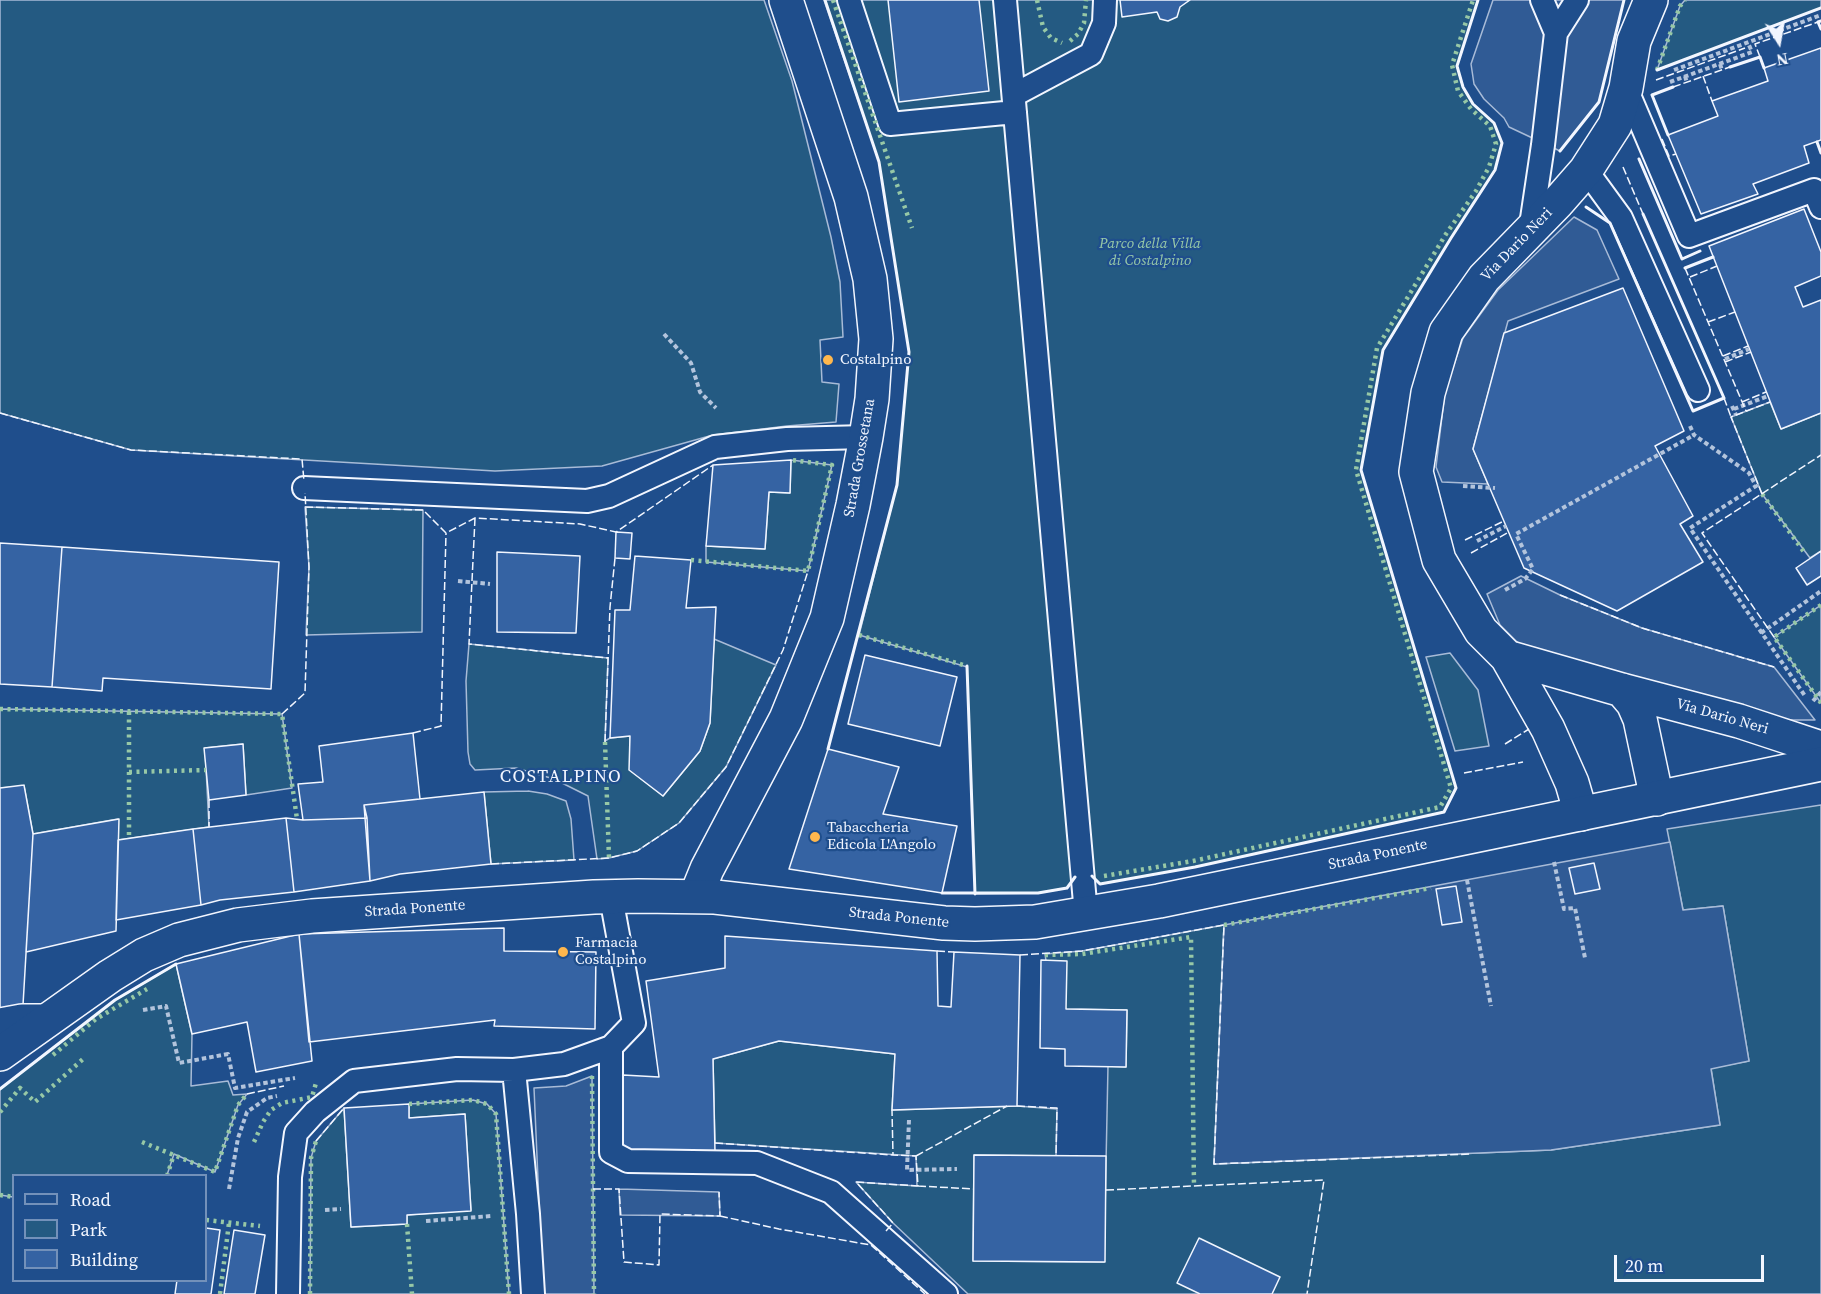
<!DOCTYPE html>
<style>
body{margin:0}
#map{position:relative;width:1821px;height:1294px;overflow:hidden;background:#1f4e8c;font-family:"Source Serif 4",serif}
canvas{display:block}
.legend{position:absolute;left:12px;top:1174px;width:195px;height:108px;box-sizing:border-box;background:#1f4e8c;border:2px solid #7391ba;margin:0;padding:8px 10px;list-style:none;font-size:18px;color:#f2f6ff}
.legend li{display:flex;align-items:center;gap:12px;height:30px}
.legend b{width:30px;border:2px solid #7391ba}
.north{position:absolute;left:1749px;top:12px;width:60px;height:60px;-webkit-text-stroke:4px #1f4e8c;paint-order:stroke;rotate:169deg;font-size:16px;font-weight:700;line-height:24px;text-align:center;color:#f2f6ff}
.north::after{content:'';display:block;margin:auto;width:21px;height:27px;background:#f2f6ff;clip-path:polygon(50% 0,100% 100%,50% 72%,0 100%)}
.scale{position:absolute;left:1614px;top:1255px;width:150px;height:27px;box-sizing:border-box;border:3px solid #f2f6ff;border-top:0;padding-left:8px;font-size:18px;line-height:21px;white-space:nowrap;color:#f2f6ff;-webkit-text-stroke:4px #1f4e8c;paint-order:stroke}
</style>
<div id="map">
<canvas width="1821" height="1294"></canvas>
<ul class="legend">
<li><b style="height:8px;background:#1f4e8c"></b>Road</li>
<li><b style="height:16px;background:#245a82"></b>Park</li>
<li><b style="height:16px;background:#3563a3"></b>Building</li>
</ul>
<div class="north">N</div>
<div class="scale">20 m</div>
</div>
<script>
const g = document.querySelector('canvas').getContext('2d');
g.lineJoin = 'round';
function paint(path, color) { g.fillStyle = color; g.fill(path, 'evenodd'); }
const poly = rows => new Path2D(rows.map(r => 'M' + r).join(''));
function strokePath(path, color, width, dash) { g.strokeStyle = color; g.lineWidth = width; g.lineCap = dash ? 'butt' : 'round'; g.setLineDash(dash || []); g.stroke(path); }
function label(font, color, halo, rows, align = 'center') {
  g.font = font + ' "Source Serif 4",serif'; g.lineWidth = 4.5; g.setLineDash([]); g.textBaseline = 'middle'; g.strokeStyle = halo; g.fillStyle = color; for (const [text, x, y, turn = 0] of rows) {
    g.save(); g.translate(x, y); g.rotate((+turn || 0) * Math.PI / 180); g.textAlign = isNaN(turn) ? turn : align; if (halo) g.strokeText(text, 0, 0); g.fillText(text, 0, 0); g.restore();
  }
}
const green = poly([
 [0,0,764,0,792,81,831,237,840,282,843,337,820,340,822,382,839,384,836,422,787,426,713,435,602,466,495,471,131,450,0,413,0,0],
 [824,0,1478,0,1457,66,1463,88,1473,104,1494,123,1502,143,1495,170,1451,238,1383,350,1361,470,1456,788,1444,812,1195,867,1100,884,1091,875,1076,876,1067,888,1038,893,975,894,967,667,859,635,897,485,909,352,879,162,824,0],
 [1685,0,1821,0,1821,8,1657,70,1680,6,1685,0],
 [1770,402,1781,429,1821,413,1821,551,1810,558,1762,494,1731,417,1770,402],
 [791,460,832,465,808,571,706,562,706,546,765,549,769,492,790,493,791,460],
 [305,507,423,510,422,632,306,635,309,567,305,507],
 [1821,605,1821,703,1774,637,1821,605],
 [714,639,776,665,726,767,679,823,637,851,609,858,597,859,588,796,554,779,516,768,475,770,470,764,468,752,466,681,469,644,608,658,605,741,610,738,630,736,630,770,663,796,700,751,710,723,714,639],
 [1450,653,1478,690,1489,746,1455,751,1426,657,1450,653],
 [0,709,282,714,292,788,246,795,243,744,205,748,209,827,118,840,118,819,33,834,24,786,0,788,0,709],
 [528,791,547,794,566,801,571,819,574,860,491,864,484,792,528,791],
 [1821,805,1821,1294,968,1294,893,1223,856,1182,917,1186,916,1156,715,1143,713,1059,779,1041,895,1054,892,1110,1017,1106,1057,1109,1056,1156,974,1155,973,1261,1104,1262,1108,1066,1126,1067,1127,1010,1066,1009,1046,961,1045,954,1082,951,1224,925,1214,1164,1551,1150,1720,1125,1711,1068,1749,1061,1723,906,1683,910,1667,829,1821,805],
 [176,964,192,1034,191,1086,228,1081,233,1095,247,1094,238,1105,215,1172,174,1154,167,1175,14,1176,13,1197,0,1195,0,1089,115,1000,176,964],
 [473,1100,487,1104,496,1114,509,1294,310,1294,311,1158,316,1141,344,1108,351,1227,407,1224,407,1215,471,1210,465,1114,409,1118,409,1104,473,1100]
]);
paint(green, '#245a82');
strokePath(green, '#a8bbd7', 1.5);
const parking = poly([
 [1493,0,1624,0,1599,102,1560,151,1509,127,1504,118,1484,99,1474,84,1471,64,1493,0],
 [1574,217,1597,230,1619,279,1508,321,1473,449,1488,484,1442,482,1436,467,1445,391,1463,338,1498,290,1574,217],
 [1521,576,1560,595,1642,628,1774,667,1815,720,1765,720,1527,652,1500,625,1487,594,1521,576],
 [1670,842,1683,910,1723,906,1749,1061,1711,1069,1720,1125,1551,1150,1214,1164,1224,925,1670,842],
 [592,1076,594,1294,543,1294,534,1088,566,1086,592,1076],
 [619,1189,719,1192,720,1216,620,1215,619,1189]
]);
paint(parking, '#305b95');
strokePath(parking, '#a8bbd7', 1.5);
const building = poly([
 [888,0,979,0,989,91,899,102,888,0],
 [1120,0,1190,0,1180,7,1177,17,1168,21,1160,19,1157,12,1122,17,1120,0],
 [1821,48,1821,140,1804,146,1809,163,1753,184,1758,194,1701,214,1668,135,1718,116,1712,101,1768,81,1764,68,1821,48],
 [1804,209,1821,252,1821,276,1795,287,1803,307,1821,300,1821,413,1781,429,1709,246,1804,209],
 [1623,288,1684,431,1655,446,1693,516,1680,524,1703,562,1617,611,1524,568,1473,449,1504,333,1623,288],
 [791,460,790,493,769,492,765,549,706,546,713,465,791,460],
 [616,532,632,533,630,559,615,558,616,532],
 [0,543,62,547,52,687,0,684,0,543],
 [62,547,279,562,271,689,103,678,102,691,52,687,62,547],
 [1821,551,1821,576,1807,585,1796,568,1821,551],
 [497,552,580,556,576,633,497,632,497,552],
 [635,556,691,560,686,608,716,607,710,723,700,751,663,796,629,770,630,736,610,738,615,610,630,610,635,556],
 [865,655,957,677,940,746,848,724,865,655],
 [413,733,420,799,364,805,367,818,303,820,298,784,323,782,319,746,413,733],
 [243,744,246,795,209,800,204,748,243,744],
 [828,749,899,767,883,814,957,826,942,893,789,869,828,749],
 [24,785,33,834,23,1005,0,1010,0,788,24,785],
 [484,792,491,864,400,874,370,881,364,805,484,792],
 [286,818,303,820,367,818,370,881,294,892,286,818],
 [286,818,294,892,220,900,201,905,193,829,286,818],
 [119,819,116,931,26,952,33,834,119,819],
 [193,829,201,905,116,920,118,840,193,829],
 [1594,863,1600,889,1575,894,1569,868,1594,863],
 [1456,886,1462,922,1442,925,1436,889,1456,886],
 [504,928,504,951,596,952,595,1029,494,1026,495,1020,309,1042,299,934,504,928],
 [299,934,312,1061,256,1072,247,1022,192,1034,176,964,299,934],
 [725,936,937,951,938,1006,951,1007,954,952,1020,955,1017,1106,892,1110,895,1054,779,1041,713,1059,715,1152,622,1152,623,1075,659,1077,646,981,725,968,725,936],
 [1041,960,1067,961,1066,1009,1127,1010,1126,1067,1065,1066,1065,1049,1040,1048,1041,960],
 [409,1104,409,1118,465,1114,471,1211,407,1215,407,1224,351,1227,344,1108,409,1104],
 [974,1155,1106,1156,1105,1262,973,1261,974,1155],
 [206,1228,220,1230,211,1294,175,1294,177,1280,206,1280,206,1228],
 [234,1230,265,1235,255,1294,224,1294,234,1230],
 [1199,1238,1280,1277,1272,1294,1200,1294,1177,1283,1199,1238]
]);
paint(building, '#3563a3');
strokePath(building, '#f2f6ff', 1.5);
const service = poly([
 [849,0,890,124,1015,112],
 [1005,0,1086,914],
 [1542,0,1556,33],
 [1626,88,1689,236,1814,190,1821,207],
 [1014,95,1091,54,1104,23,1105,0],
 [1586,170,1621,218,1698,390],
 [1530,232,1543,145,1556,33,1577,0],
 [304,488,587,501,609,496,715,447,787,439,866,437],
 [611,1047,611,1152,628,1161,757,1163,831,1192,946,1294],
 [288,1294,290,1177,296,1133,315,1112,354,1081,457,1069,514,1070],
 [533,1294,528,1214,514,1070,564,1064,611,1047,634,1023,611,897]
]);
const minor = poly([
 [1507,657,1622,690,1739,721,1821,748],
 [1622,690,1633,703,1640,719,1657,799],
 [1581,814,1572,783,1548,729,1507,657,1481,631,1439,560,1416,472,1428,393,1446,332,1484,278,1558,202,1586,170,1615,125,1626,88,1634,41,1651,0],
 [0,1025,22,1021,45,1021]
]);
const secondary = poly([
 [696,896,707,869,786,719,827,618,853,505,866,437,872,399,876,339,870,279,851,197,786,0]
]);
const primary = poly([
 [0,1054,110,976,144,955,179,940,238,925,312,916,594,897,638,896,715,897,944,923,975,924,1035,922,1159,901,1821,764]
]);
strokePath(service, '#f2f6ff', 26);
strokePath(minor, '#f2f6ff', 36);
strokePath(secondary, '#f2f6ff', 36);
strokePath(primary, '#f2f6ff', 36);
strokePath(poly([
 [1720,64,1722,70],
 [1674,70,1821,15],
 [1685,76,1687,83],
 [1670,82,1752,52,1748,43],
 [664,334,691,363,700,392,716,408],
 [1725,359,1749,349],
 [1732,406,1736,415],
 [1734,409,1768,396],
 [1690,426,1694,435,1749,473,1756,486,1690,528,1805,696],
 [1463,486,1495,488],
 [1477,541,1506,526],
 [458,581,490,584],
 [1505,590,1525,579,1533,569,1516,534,1694,435],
 [1761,633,1821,591],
 [1813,701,1821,692],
 [1554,862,1564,909,1575,908,1585,958],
 [1467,880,1491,1006],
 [143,1010,166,1006,179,1063,228,1054,235,1088,295,1078],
 [909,1120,907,1170,957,1169],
 [229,1189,238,1138,247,1112,267,1098,277,1096],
 [325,1210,341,1209],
 [426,1221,491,1216]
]), '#b3c4dc', 4, [4.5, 3]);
strokePath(service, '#1f4e8c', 22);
strokePath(minor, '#1f4e8c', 33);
strokePath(secondary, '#1f4e8c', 33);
strokePath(primary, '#1f4e8c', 33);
strokePath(poly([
 [833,0,912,228],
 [1037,0,1043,27,1051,38,1062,43],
 [1070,41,1078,34,1084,23,1086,0],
 [1657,70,1680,6,1685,0],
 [1762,494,1804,552],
 [691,560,808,571,832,465,791,460],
 [1821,605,1774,637,1821,703],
 [859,635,967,666],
 [0,709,282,714,297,819],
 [129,712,129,839],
 [605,742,609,858],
 [129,772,206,770],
 [1104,876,1193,861,1440,807,1451,788,1356,470,1377,348,1446,234,1476,191,1489,167,1496,144,1490,126,1471,109,1458,91,1452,65,1473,0],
 [1224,925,1431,888],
 [1045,955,1082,954,1191,937,1194,1186],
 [53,1055,96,1019,147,989],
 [592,1076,594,1294],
 [409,1104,473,1100,487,1104,496,1114,509,1294],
 [0,1112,20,1088,35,1102,83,1059],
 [142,1142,215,1172,238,1105,247,1094],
 [254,1142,263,1122,271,1110,282,1103,312,1097,316,1083],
 [167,1176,174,1154],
 [0,1195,14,1197],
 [206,1220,260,1226],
 [407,1224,412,1294],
 [220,1294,229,1223],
 [310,1294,311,1158,316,1141]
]), '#97c8a6', 4.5, [3, 4.5]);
strokePath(poly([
 [1760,57,1755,44,1818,22],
 [1703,76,1712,101],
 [1656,80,1745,48],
 [1673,87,1730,67],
 [1662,139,1669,156,1676,154],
 [1623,167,1643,214],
 [1685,268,1746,411],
 [1690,277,1717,266],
 [1708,322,1735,312],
 [1723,356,1748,346],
 [1725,362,1751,352],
 [1724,398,1731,417],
 [1742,402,1766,392],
 [0,413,131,450,302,459,304,481],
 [1762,494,1731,417,1770,402],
 [305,507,423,510,446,533,475,518,580,524,616,532,713,465],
 [475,518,469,644,608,658],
 [1465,540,1504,521],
 [1471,553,1509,532],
 [1560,595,1642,628,1774,667],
 [1774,637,1702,533,1821,455],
 [282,714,305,693,309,567,305,493],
 [413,733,441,726,446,533],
 [605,742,610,607,615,558],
 [1505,744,1529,729],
 [1464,773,1523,762],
 [209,800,209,827],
 [491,864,609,858,637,851,679,823,726,767,783,650,808,571],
 [937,951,954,952],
 [1020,955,1082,951,1224,925,1214,1164,1472,1154],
 [247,1094,284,1086],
 [1017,1106,1057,1108,1056,1156],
 [316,1141,344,1108],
 [715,1143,893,1155],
 [916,1156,1007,1106],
 [918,1186,974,1189],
 [593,1189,619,1189,624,1262,659,1265,660,1214,720,1216,719,1192],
 [1106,1190,1324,1180,1307,1294],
 [720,1216,779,1229,871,1245,925,1294],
 [886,1231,893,1223,856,1182,918,1186,916,1156,893,1155,892,1110]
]), '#f2f6ff', 1.5, [8, 3]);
strokePath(poly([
 [825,0,879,162,909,352,897,485,828,749],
 [1821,21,1818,22,1821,29],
 [1730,67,1760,57,1764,68],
 [1657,70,1821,8],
 [1668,135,1652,95,1673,87],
 [1817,142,1821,153],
 [1560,151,1599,102,1624,0],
 [1639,159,1682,259,1700,251],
 [1586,207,1610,223,1693,411,1724,398,1643,214],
 [1685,268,1713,257],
 [967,666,975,894],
 [1092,876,1100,884,1195,867,1444,812,1456,788,1361,470,1383,350,1451,238,1495,170,1502,143,1494,123,1473,104,1463,87,1457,66,1478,0],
 [942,893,1038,893,1067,888,1075,877],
 [0,1089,115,1000,176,964]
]), '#f2f6ff', 3);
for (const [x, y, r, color] of [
 [828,360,6,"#ffb74d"],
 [815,837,6,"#ffb74d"],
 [563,952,6,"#ffb74d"]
]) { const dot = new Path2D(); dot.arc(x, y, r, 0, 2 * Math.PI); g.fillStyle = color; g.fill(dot); strokePath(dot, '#1f4e8c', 2); }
label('italic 15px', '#97c8a6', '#1f4e8c', [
 ["Parco della Villa",1150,244],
 ["di Costalpino",1150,261]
]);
label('15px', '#f2f6ff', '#1f4e8c', [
 ["Via Dario Neri",1517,245,-46],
 ["Strada Grossetana",860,458,-80],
 ["Via Dario Neri",1722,717,16],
 ["Strada Ponente",1378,855,-12],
 ["Strada Ponente",415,909,-4],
 ["Strada Ponente",899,918,6]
]);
label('15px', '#f2f6ff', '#1f4e8c', [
 ["Costalpino",840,360],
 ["Tabaccheria",827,828],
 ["Edicola L'Angolo",827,845],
 ["Farmacia",575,943],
 ["Costalpino",575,960]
], 'left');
g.letterSpacing = '1.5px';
label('18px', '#f2f6ff', '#1f4e8c', [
 ["COSTALPINO",561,777]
]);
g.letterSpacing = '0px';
</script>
